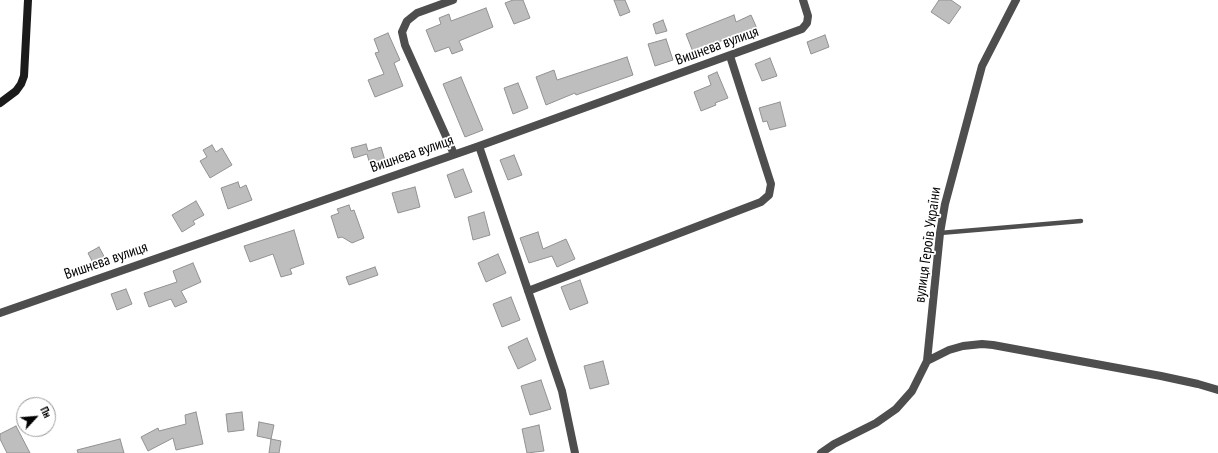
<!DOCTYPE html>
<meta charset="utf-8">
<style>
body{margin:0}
#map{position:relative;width:1218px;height:453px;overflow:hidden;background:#fff;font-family:"PT Sans Narrow",sans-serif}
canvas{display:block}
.north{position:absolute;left:16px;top:397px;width:40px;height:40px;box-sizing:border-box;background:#fff;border:1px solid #999;border-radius:50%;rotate:64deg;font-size:11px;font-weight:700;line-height:16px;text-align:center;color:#000}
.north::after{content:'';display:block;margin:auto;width:14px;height:18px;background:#000;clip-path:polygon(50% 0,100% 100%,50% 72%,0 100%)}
</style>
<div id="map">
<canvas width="1218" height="453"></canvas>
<div class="north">Пн</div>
</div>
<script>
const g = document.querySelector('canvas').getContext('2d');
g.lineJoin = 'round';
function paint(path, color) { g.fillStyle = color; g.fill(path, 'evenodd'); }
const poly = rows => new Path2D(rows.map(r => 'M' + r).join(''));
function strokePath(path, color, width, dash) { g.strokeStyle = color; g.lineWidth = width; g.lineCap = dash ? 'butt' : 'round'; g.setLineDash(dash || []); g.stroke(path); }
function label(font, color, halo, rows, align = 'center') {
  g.font = font + ' "PT Sans Narrow",sans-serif'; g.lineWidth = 3.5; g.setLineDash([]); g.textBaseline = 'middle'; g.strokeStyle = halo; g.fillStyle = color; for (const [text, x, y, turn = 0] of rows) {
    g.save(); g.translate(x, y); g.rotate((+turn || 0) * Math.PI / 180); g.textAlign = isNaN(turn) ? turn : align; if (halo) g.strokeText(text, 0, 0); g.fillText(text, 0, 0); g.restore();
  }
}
const building = poly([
 [513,0,523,0,530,18,514,24,505,3,513,0],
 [614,0,625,0,630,12,620,16,614,0],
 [939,0,951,0,961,7,949,24,931,12,939,0],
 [486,8,493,27,459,41,463,50,452,54,449,47,435,52,426,30,441,24,439,18,449,14,451,21,486,8],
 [734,15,736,22,751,15,759,33,749,37,746,31,693,52,686,34,734,15],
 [663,20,667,31,656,34,653,24,663,20],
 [388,33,400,60,394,63,403,86,375,97,368,80,384,74,375,53,379,52,374,39,388,33],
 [825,35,829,47,811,54,807,42,825,35],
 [666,39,673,60,655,66,648,44,666,39],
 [627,57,633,75,576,95,575,93,546,105,536,77,554,70,557,80,627,57],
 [770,58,777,76,762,81,755,64,770,58],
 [717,72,728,98,715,103,716,105,701,111,694,92,711,85,708,76,717,72],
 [461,77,483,130,465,137,443,84,461,77],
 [518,83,528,108,513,114,504,88,518,83],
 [780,102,786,126,770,130,767,121,763,122,759,108,780,102],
 [366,144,368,151,381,147,386,164,371,168,367,154,354,158,351,148,366,144],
 [212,145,216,152,222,148,232,165,210,178,200,161,207,157,203,150,212,145],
 [514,155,522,175,508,180,500,160,514,155],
 [463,169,472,192,455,198,447,175,463,169],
 [238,182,240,188,246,185,252,200,228,209,221,188,238,182],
 [415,187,420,207,398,213,392,193,415,187],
 [196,201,204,215,193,221,195,224,182,232,172,215,196,201],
 [349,205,351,211,354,210,364,238,352,243,342,237,338,238,331,216,339,213,337,209,349,205],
 [484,212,490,235,473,240,468,217,484,212],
 [294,230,304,264,290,269,292,274,281,277,273,254,250,262,244,246,294,230],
 [538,232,543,249,566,239,575,259,557,267,552,256,529,263,520,238,538,232],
 [99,247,107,262,96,269,88,253,99,247],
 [498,254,506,273,486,282,478,263,498,254],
 [193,263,201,282,181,291,187,302,175,307,171,299,149,307,144,293,177,282,173,271,193,263],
 [375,267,378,275,349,285,346,277,375,267],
 [580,280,588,303,570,310,561,287,580,280],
 [126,289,132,304,117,310,111,294,126,289],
 [511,297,520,320,502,327,493,304,511,297],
 [527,338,536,360,518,369,508,347,527,338],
 [603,361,609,384,590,389,584,366,603,361],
 [541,380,551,409,530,415,521,386,541,380],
 [196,412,203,444,176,450,173,438,148,451,141,437,158,428,159,431,186,424,185,415,196,412],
 [242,412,244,430,228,432,226,414,242,412],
 [259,422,274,425,271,439,257,436,259,422],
 [539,425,544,451,527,453,522,429,539,425],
 [16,426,30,453,7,453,0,439,0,434,16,426],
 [120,439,124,453,78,453,77,450,120,439],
 [271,439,281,441,279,453,269,453,271,439]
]);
paint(building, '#bebebe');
strokePath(building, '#929292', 1);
strokePath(poly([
 [940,233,1081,221]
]), '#4e4e4e', 4.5);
strokePath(poly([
 [453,0,417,13,407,21,402,32,405,45,454,154],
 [479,146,562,391,575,453],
 [528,291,761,202,769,195,771,184,730,56],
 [0,313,479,146,802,29,807,23,808,16,803,0],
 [927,361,949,350,963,346,982,344,993,345,1161,376,1198,384,1218,390],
 [821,453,834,444,876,423,896,409,912,391,927,361,940,233,945,204,982,66,1016,0]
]), '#4e4e4e', 8);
strokePath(poly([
 [0,103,16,91,21,84,24,76,28,0]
]), '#1b1b1b', 8);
label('15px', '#000', '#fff', [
 ["Вишнева вулиця",717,46,-20],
 ["Вишнева вулиця",412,154,-19],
 ["вулиця Героїв України",928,245,-82],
 ["Вишнева вулиця",106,261,-19]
]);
</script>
